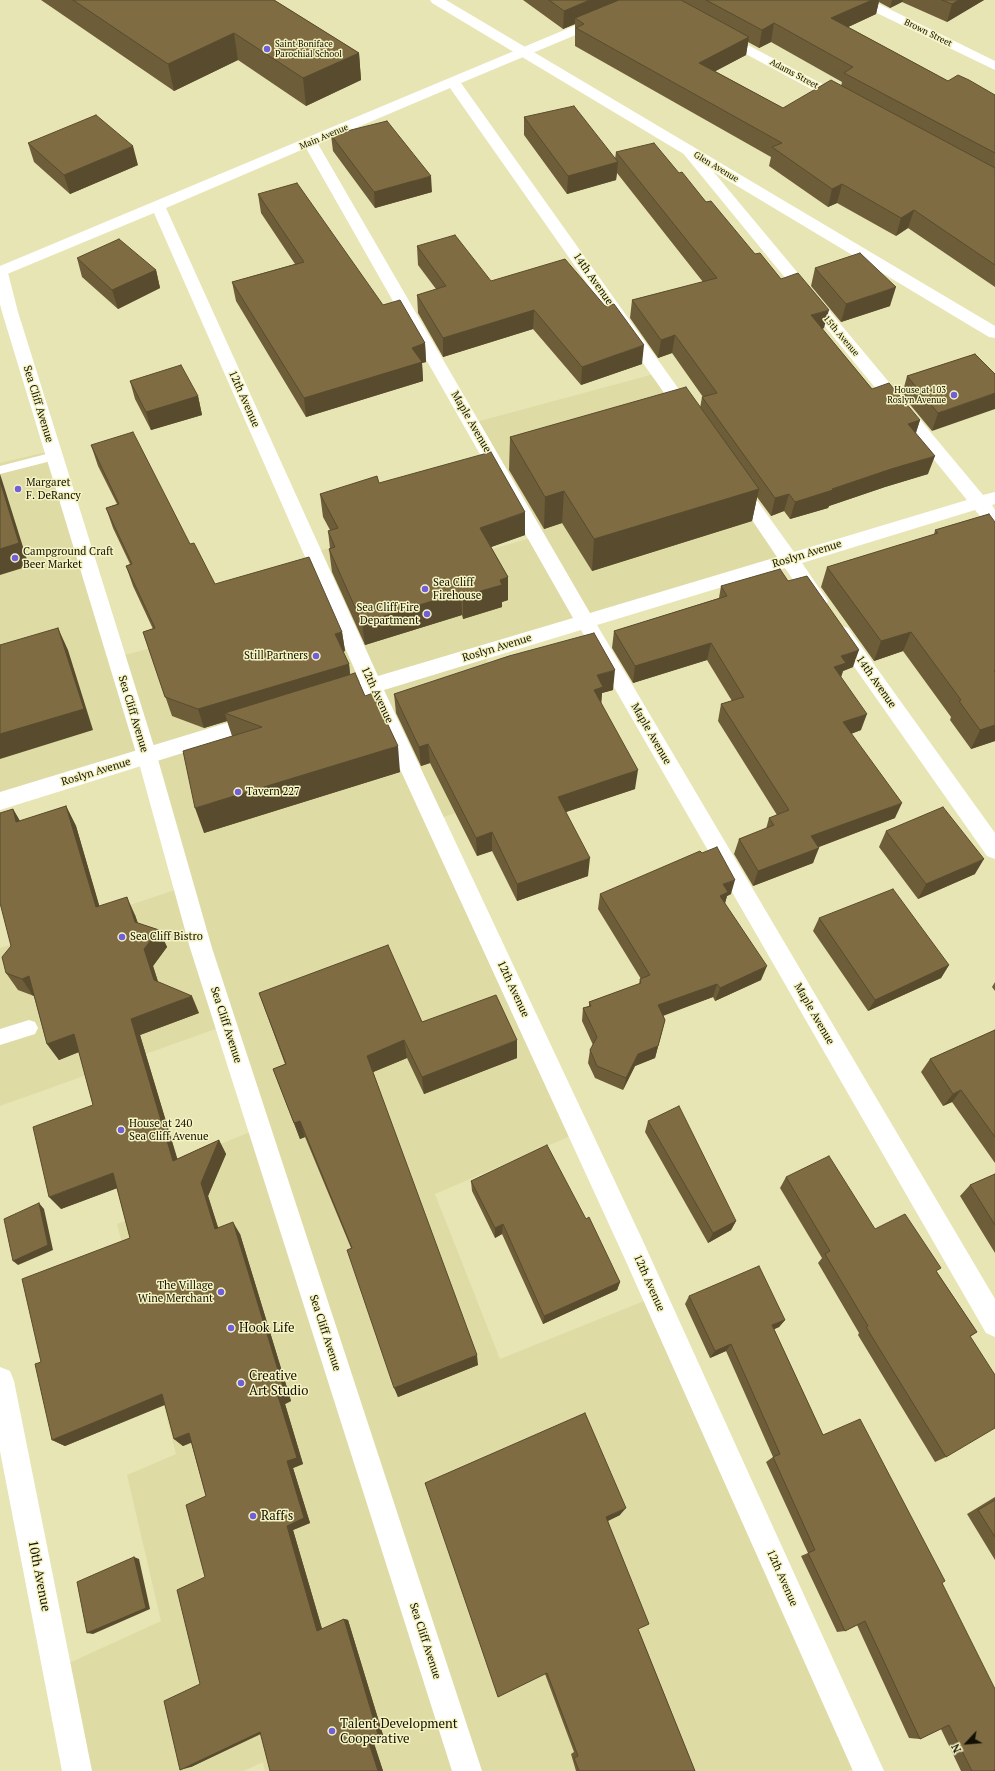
<!DOCTYPE html>
<style>
body{margin:0}
#map{position:relative;width:995px;height:1771px;overflow:hidden;background:#e8e5b5;font-family:"PT Serif",serif}
canvas{display:block}
.north{position:absolute;left:947px;top:1723px;width:40px;height:40px;-webkit-text-stroke:3px #f5f3c2;paint-order:stroke;rotate:244deg;font-size:11px;font-weight:700;line-height:16px;text-align:center;color:#111002}
.north::after{content:'';display:block;margin:auto;width:14px;height:18px;background:#111002;clip-path:polygon(50% 0,100% 100%,50% 72%,0 100%)}
</style>
<div id="map">
<canvas width="995" height="1771"></canvas>
<div class="north">N</div>
</div>
<script>
const g = document.querySelector('canvas').getContext('2d');
g.lineJoin = 'round';
function paint(path, color) { g.fillStyle = color; g.fill(path, 'evenodd'); }
const poly = rows => new Path2D(rows.map(r => 'M' + r).join(''));
function strokePath(path, color, width, dash) { g.strokeStyle = color; g.lineWidth = width; g.lineCap = dash ? 'butt' : 'round'; g.setLineDash(dash || []); g.stroke(path); }
function label(font, color, halo, rows, align = 'center') {
  g.font = font + ' "PT Serif",serif'; g.lineWidth = 3; g.setLineDash([]); g.textBaseline = 'middle'; g.strokeStyle = halo; g.fillStyle = color; for (const [text, x, y, turn = 0] of rows) {
    g.save(); g.translate(x, y); g.rotate((+turn || 0) * Math.PI / 180); g.textAlign = isNaN(turn) ? turn : align; if (halo) g.strokeText(text, 0, 0); g.fillText(text, 0, 0); g.restore();
  }
}
paint(poly([
 [654,374,782,557,480,648,551,781,432,821,573,1135,435,1194,500,1359,649,1299,858,1766,848,1771,265,1771,263,1762,244,1771,87,1771,67,1664,161,1621,127,1475,176,1454,117,1224,150,1211,141,1176,255,1130,221,1027,0,1106,0,948,178,889,141,754,0,795,0,463,59,449,118,657,327,600,308,554,417,523,440,564,541,535,476,422]
]), '#dedba4');
paint(poly([
 [54,452,59,453,60,456,59,459,0,474,0,466,54,452],
 [29,1020,35,1022,38,1028,35,1034,0,1045,0,1029,29,1020]
]), '#fff');
paint(poly([
 [636,0,654,0,652,3,461,83,695,412,698,416,695,420,689,422,683,420,450,88,318,144,590,613,777,557,731,489,728,485,731,481,737,479,743,481,794,552,967,500,682,152,680,149,682,146,687,145,692,146,983,495,995,492,995,504,992,505,995,510,995,529,989,527,975,510,802,563,828,601,825,606,818,608,811,606,785,568,597,625,995,1299,995,1337,986,1333,581,630,384,690,642,1239,884,1771,853,1771,624,1257,366,695,358,698,351,696,348,690,351,684,360,682,154,213,0,277,0,266,636,0],
 [306,148,573,618,378,676,166,208,306,148],
 [854,0,871,0,995,61,995,70,856,3,854,0],
 [721,31,849,98,851,101,849,104,839,104,716,38,714,35,716,32,721,31],
 [841,626,848,628,995,833,995,859,987,856,834,638,831,633,834,628,841,626],
 [259,713,266,715,269,721,266,727,0,810,0,792,259,713],
 [0,1367,10,1371,14,1381,92,1771,62,1771,0,1451,0,1367]
]), '#fff');
paint(poly([
 [430,0,446,0,995,326,995,338,989,337,432,3,430,0],
 [0,268,6,270,8,273,18,312,157,756,212,948,482,1771,452,1771,190,948,137,756,2,312,0,304,0,268]
]), '#fff');
paint(poly([
 [41,0,274,0,359,53,361,80,306,106,238,60,174,91],
 [523,0,984,0,947,22,902,2,890,8,879,2,876,14,848,27,948,81,995,95,995,287,908,228,896,236,837,203,828,207,769,166,771,157,575,46,575,24,563,29],
 [748,42,759,48,771,42,842,82,841,86,783,108,715,71,746,55],
 [524,117,615,159,616,152,679,173,755,254,781,279,824,328,822,329,872,389,920,420,916,433,928,474,885,487,829,506,828,508,790,519,784,511,771,516,757,497,752,521,592,571,562,523,544,529,509,470,510,437,700,408,702,397,703,397,672,353,658,358,630,318,632,300,703,282,617,173,616,180,567,194,524,135],
 [331,135,432,192,375,208,333,151],
 [28,143,138,165,70,194,34,162],
 [258,194,383,305,425,343,426,362,422,363,423,381,306,417,236,301,232,282,295,264,261,213],
 [417,246,491,281,642,364,581,385,533,329,443,357,418,313,417,295,436,289,418,265],
 [77,258,156,270,160,288,118,309,82,277],
 [815,268,890,306,841,322,811,286],
 [975,354,932,431,902,395,907,376],
 [130,381,198,396,202,415,151,430,135,399],
 [91,445,190,544,215,584,342,632,345,651,343,652,349,664,350,675,365,696,400,772,204,833,232,736,227,721,204,728,172,716,143,632,153,629,133,586,126,566,130,564,113,528,106,508,117,504,98,466],
 [379,483,525,535,491,547,508,577,508,600,502,602,502,607,463,619,462,615,365,645,332,572,329,549,330,548,328,531,330,530,323,517,320,494],
 [989,514,995,741,971,749,950,720,951,717,903,651,874,661,821,587,827,567,934,535,935,530],
 [788,581,853,667,843,671,841,677,861,730,851,734,895,818,818,847,813,863,753,886,734,854,739,839,766,829,769,818,777,815,718,721,721,704,732,701,707,660,633,683,612,648,614,631,719,598,721,586],
 [613,690,602,693,601,703,635,789,566,812,588,876,517,901,492,851,477,856,430,763,421,766,396,713,394,694],
 [66,806,76,826,99,906,135,915,138,923,159,930,167,947,153,966,158,982,199,1013,140,1035,177,1159,219,1140,226,1154,208,1196,218,1227,240,1234,291,1401,285,1404,303,1464,293,1468,310,1523,293,1530,322,1629,344,1619,348,1620,383,1735,373,1741,383,1771,261,1734,191,1767,200,1684,205,1577,206,1496,191,1442,183,1446,174,1439,165,1405,65,1446,52,1440,41,1362,130,1238,117,1188,61,1209,93,1105,79,1052,59,1060,47,1044,34,996,18,990,6,973,11,946,13,809,20,821],
 [886,831,975,874,918,899,879,847],
 [600,894,731,894,727,896,725,903,761,980,715,1001,713,997,663,1015,665,1020,655,1058,635,1066,623,1090,595,1078,588,1063,590,1050,593,1045,582,1021,583,1008,589,1006,589,1002,639,984,640,979,641,979,598,909],
 [819,918,949,965,941,978,868,1011,813,931],
 [995,982,995,991,992,987],
 [259,993,422,1022,517,1058,424,1094,407,1058,373,1072,478,1365,398,1397,351,1248,305,1137,300,1139,273,1069,285,1064],
 [995,1030,995,1163,952,1102,943,1106,921,1072,930,1059],
 [648,1121,736,1221,731,1230,708,1243,645,1132],
 [995,1174,995,1253,960,1196,970,1185],
 [786,1177,875,1229,937,1272,977,1332,970,1337,946,1457,935,1462,858,1335,859,1333,818,1263,822,1258,780,1188],
 [471,1181,586,1219,620,1282,617,1290,543,1324,502,1234,495,1238,472,1191],
 [689,1296,785,1320,779,1327,774,1329,823,1435,942,1583,995,1771,961,1771,941,1729,920,1739,909,1738,857,1625,845,1631,837,1632,801,1556,808,1553,766,1462,773,1457,726,1351,710,1358,685,1304],
 [425,1483,620,1515,608,1521,638,1629,695,1771,576,1771,571,1754,574,1752,545,1674],
 [995,1497,995,1560,967,1514]
]), '#6d5d39');
paint(poly([
 [590,0,632,0,575,18,575,24,563,29,564,11],
 [872,0,879,0,876,14,827,37,831,18],
 [892,0,903,0,902,2,890,8],
 [959,0,984,0,947,22,952,4],
 [774,23,771,42,759,48,762,30],
 [234,33,238,60,174,91,168,64],
 [749,37,746,55,697,81,699,63],
 [359,53,361,80,306,106,303,78],
 [133,146,138,165,70,194,64,175],
 [618,162,616,180,567,194,568,176],
 [431,176,432,192,375,208,374,192],
 [842,184,837,203,828,207,832,189],
 [914,210,908,228,896,236,901,218],
 [156,270,160,288,118,309,112,290],
 [896,287,890,306,841,322,846,304],
 [534,310,533,329,443,357,443,338],
 [829,310,824,328,807,334,811,315],
 [675,335,672,353,658,358,661,340],
 [425,343,426,362,422,363,423,381,306,417,304,398,412,348],
 [644,345,642,364,581,385,582,367],
 [995,393,995,409,932,431,938,413],
 [198,396,202,415,151,430,146,412],
 [920,420,914,438,908,424],
 [935,456,928,474,885,487,829,506,828,508,790,519,795,502,891,469],
 [0,474,2,480,29,566,0,575],
 [759,489,752,521,592,571,594,539],
 [564,491,562,523,544,529,545,497],
 [789,494,784,511,771,516,775,498],
 [525,512,525,535,480,551,480,528],
 [508,577,508,600,502,602,502,607,463,619,463,596,500,580],
 [461,592,462,615,365,645,362,623],
 [58,628,68,650,93,730,0,759,0,734],
 [342,632,345,651,339,653,335,634],
 [911,632,903,651,874,661,881,641],
 [711,643,707,660,633,683,635,666],
 [859,650,853,667,843,671,840,680,834,667,841,656],
 [349,664,351,683,225,713,227,721,204,728,198,709],
 [615,670,613,690,602,693,601,707,594,690,597,675],
 [867,714,861,730,837,739,843,722],
 [995,725,995,741,971,749,980,730],
 [428,744,430,763,421,766,419,747],
 [398,746,400,772,204,833,195,808],
 [638,770,635,789,557,815,558,797],
 [902,803,895,818,806,852,811,836],
 [66,806,76,826,105,925,96,907],
 [13,809,24,828,16,822],
 [492,832,492,851,477,856,476,838],
 [819,848,813,863,753,886,758,871],
 [590,858,588,876,517,901,517,884],
 [984,859,975,874,918,899,926,884],
 [735,880,731,894,727,896,724,907,715,910,723,884],
 [127,897,135,915,143,940,135,922],
 [159,930,167,947,153,966,163,997,154,980,144,949],
 [949,965,941,978,868,1011,875,1000],
 [767,966,761,980,715,1001,720,988],
 [29,976,40,993,33,996,22,979],
 [717,984,713,997,655,1019,658,1005],
 [192,996,199,1013,140,1035,182,1174,173,1161,131,1019],
 [665,1020,655,1058,635,1066,623,1090,626,1078,638,1054],
 [74,1034,84,1050,59,1060,47,1044],
 [404,1040,407,1058,371,1073,367,1056],
 [517,1040,517,1058,424,1094,422,1077],
 [961,1090,952,1102,943,1106,953,1094],
 [300,1121,305,1137,300,1139,294,1123],
 [219,1140,226,1154,208,1196,222,1241,215,1229,201,1183],
 [113,1173,123,1186,61,1209,49,1197],
 [39,1203,44,1209,53,1250,18,1265,13,1261],
 [736,1221,731,1230,708,1243,713,1233],
 [233,1222,240,1234,291,1401,285,1404,303,1464,293,1468,310,1523,293,1530,323,1632,317,1631,287,1526,278,1396],
 [503,1224,502,1234,495,1238,495,1228],
 [620,1282,617,1290,543,1324,544,1316],
 [785,1320,779,1327,766,1333,772,1325],
 [731,1344,726,1351,710,1358,715,1351],
 [477,1355,478,1365,398,1397,394,1388],
 [162,1394,171,1402,65,1446,52,1440],
 [189,1433,198,1440,183,1446,174,1439],
 [626,1508,620,1515,601,1524,606,1517],
 [134,1557,139,1559,150,1609,93,1634,87,1633],
 [344,1619,348,1620,383,1735,379,1738],
 [268,1730,191,1767,180,1770,260,1732],
 [373,1740,383,1771,378,1771,369,1743]
]), '#594c2e');
const building = poly([
 [73,0,274,0,359,53,303,78,234,33,168,64,73,0],
 [549,0,590,0,564,11,549,0],
 [619,0,681,0,749,37,699,63,783,108,831,80,995,168,995,265,914,210,901,218,842,184,832,189,772,147,782,143,576,28,584,24,575,18,619,0],
 [706,0,872,0,831,18,948,81,958,75,969,80,995,95,995,153,844,73,853,67,774,23,762,30,706,0],
 [942,0,959,0,952,4,942,0],
 [574,106,618,162,568,176,524,117,574,106],
 [96,115,133,146,64,175,28,143,96,115],
 [387,121,431,176,374,192,331,135,387,121],
 [654,143,679,173,682,172,706,202,711,201,755,254,760,253,781,279,798,273,829,310,811,315,872,389,889,383,920,420,908,424,935,456,891,469,832,489,833,490,795,502,789,494,775,498,702,397,717,393,675,335,661,340,632,300,717,278,616,152,654,143],
 [297,183,383,305,400,300,425,343,412,348,422,362,304,398,232,282,304,262,258,194,297,183],
 [455,235,491,281,565,259,605,306,614,304,644,345,582,367,534,310,443,338,417,295,446,286,417,246,455,235],
 [119,239,156,270,112,290,77,258,119,239],
 [860,253,896,287,846,304,815,268,860,253],
 [975,354,995,374,995,393,938,413,907,376,975,354],
 [181,365,198,396,146,412,130,381,181,365],
 [686,387,759,489,594,539,564,491,545,497,510,437,686,387],
 [133,432,190,544,194,543,215,584,309,557,342,632,335,634,349,664,198,709,165,697,143,632,155,628,126,566,132,564,106,508,119,504,91,445,133,432],
 [491,452,525,512,480,528,508,577,500,580,502,585,463,596,461,592,362,623,329,549,335,547,328,531,338,528,320,494,377,476,379,483,491,452],
 [0,481,19,543,0,549,0,481],
 [989,514,995,522,995,670,994,671,995,672,995,725,980,730,959,701,961,700,911,632,881,641,827,567,938,533,935,530,989,514],
 [780,569,788,581,807,576,859,650,841,656,846,663,834,667,867,714,843,722,902,803,811,836,819,848,758,871,739,839,774,825,769,818,789,810,721,704,744,697,711,643,635,666,614,631,727,596,721,586,780,569],
 [58,628,84,709,0,734,0,645,58,628],
 [594,633,615,670,597,675,603,687,594,690,638,770,558,797,590,858,517,884,492,832,476,838,428,744,419,747,394,694,509,656,594,633],
 [355,673,365,696,373,693,398,746,195,808,183,751,262,727,225,713,355,673],
 [66,806,96,907,127,897,135,922,159,930,144,949,154,980,192,996,131,1019,173,1161,219,1140,201,1183,215,1229,233,1222,285,1393,278,1396,297,1458,287,1461,304,1518,287,1526,317,1631,344,1619,379,1738,369,1743,378,1771,270,1771,260,1732,180,1770,164,1701,200,1684,177,1590,205,1577,186,1505,206,1496,189,1433,174,1439,162,1394,52,1440,35,1364,41,1362,22,1279,130,1238,113,1173,49,1197,33,1127,93,1105,74,1034,47,1044,29,976,22,979,6,973,2,957,11,946,0,903,0,813,13,809,16,822,66,806],
 [943,807,984,859,926,884,886,831,943,807],
 [717,847,735,880,723,884,728,892,720,896,767,966,720,988,717,984,658,1005,665,1020,658,1046,638,1054,626,1078,597,1066,590,1050,597,1037,583,1008,591,1006,589,1002,641,983,640,979,650,975,600,894,700,851,702,853,717,847],
 [893,889,949,965,875,1000,819,918,893,889],
 [388,945,422,1022,496,995,517,1040,422,1077,404,1040,367,1056,477,1355,394,1388,347,1250,352,1248,300,1121,294,1123,273,1069,286,1064,259,993,388,945],
 [995,1030,995,1137,961,1090,953,1094,930,1059,995,1030],
 [679,1106,736,1221,713,1233,648,1121,679,1106],
 [547,1145,586,1219,589,1217,620,1282,544,1316,503,1224,495,1228,471,1181,547,1145],
 [829,1156,875,1229,905,1214,941,1268,936,1271,977,1332,970,1336,995,1375,995,1428,946,1457,866,1327,868,1326,825,1254,830,1251,786,1177,829,1156],
 [995,1174,995,1225,970,1185,995,1174],
 [39,1203,48,1245,13,1261,4,1219,39,1203],
 [759,1266,785,1320,772,1325,823,1435,860,1419,945,1581,942,1583,995,1689,995,1771,972,1771,949,1725,920,1739,865,1621,845,1631,808,1553,815,1550,773,1457,780,1454,731,1344,715,1351,689,1296,759,1266],
 [585,1413,626,1508,606,1517,649,1624,638,1629,695,1771,579,1771,574,1758,578,1756,547,1673,498,1697,425,1483,585,1413],
 [995,1500,995,1537,978,1510,995,1500],
 [134,1557,146,1608,87,1633,77,1582,134,1557]
]);
paint(building, '#7f6c42');
strokePath(building, '#594c2e', 1);
for (const [x, y, r, color] of [
 [267,49,4,"#705fd9"],
 [954,395,4,"#705fd9"],
 [18,489,4,"#705fd9"],
 [15,558,4,"#705fd9"],
 [425,589,4,"#705fd9"],
 [427,614,4,"#705fd9"],
 [316,656,4,"#705fd9"],
 [238,792,4,"#705fd9"],
 [122,937,4,"#705fd9"],
 [121,1130,4,"#705fd9"],
 [221,1292,4,"#705fd9"],
 [231,1328,4,"#705fd9"],
 [241,1383,4,"#705fd9"],
 [253,1516,4,"#705fd9"],
 [332,1731,4,"#705fd9"]
]) { const dot = new Path2D(); dot.arc(x, y, r, 0, 2 * Math.PI); g.fillStyle = color; g.fill(dot); strokePath(dot, '#f5f3c2', 1.5); }
label('9px', '#111002', '#f5f3c2', [
 ["Brown Street",928,33,26],
 ["Adams Street",794,74,28],
 ["Main Avenue",324,137,-23],
 ["Glen Avenue",716,167,31],
 ["15th Avenue",841,336,50]
]);
label('9px', '#111002', '#f5f3c2', [
 ["Saint Boniface",275,44],
 ["Parochial School",275,54],
 ["House at 103",946,390,"right"],
 ["Roslyn Avenue",946,400,"right"]
], 'left');
label('11px', '#111002', '#f5f3c2', [
 ["14th Avenue",593,279,55],
 ["12th Avenue",244,399,66],
 ["Sea Cliff Avenue",38,404,73],
 ["Maple Avenue",471,422,60],
 ["Roslyn Avenue",807,554,-17],
 ["Roslyn Avenue",497,648,-17],
 ["14th Avenue",876,682,55],
 ["12th Avenue",377,695,65],
 ["Sea Cliff Avenue",133,714,73],
 ["Maple Avenue",651,734,60],
 ["Roslyn Avenue",96,772,-17],
 ["12th Avenue",513,989,65],
 ["Maple Avenue",814,1014,60],
 ["Sea Cliff Avenue",226,1025,72],
 ["12th Avenue",649,1283,66],
 ["Sea Cliff Avenue",325,1333,72],
 ["12th Avenue",782,1578,66],
 ["Sea Cliff Avenue",425,1641,72]
]);
label('11px', '#111002', '#f5f3c2', [
 ["Margaret",26,483],
 ["F. DeRancy",26,496],
 ["Campground Craft",23,552],
 ["Beer Market",23,565],
 ["Sea Cliff",433,583],
 ["Firehouse",433,596],
 ["Sea Cliff Fire",419,608,"right"],
 ["Department",419,621,"right"],
 ["Still Partners",308,656,"right"],
 ["Tavern 227",246,792],
 ["Sea Cliff Bistro",130,937],
 ["House at 240",129,1124],
 ["Sea Cliff Avenue",129,1137],
 ["The Village",213,1286,"right"],
 ["Wine Merchant",213,1299,"right"]
], 'left');
label('13px', '#111002', '#f5f3c2', [
 ["Hook Life",239,1328],
 ["Creative",249,1376],
 ["Art Studio",249,1391],
 ["Raff's",261,1516],
 ["Talent Development",340,1724],
 ["Cooperative",340,1739]
], 'left');
label('13px', '#111002', '#f5f3c2', [
 ["10th Avenue",39,1576,79]
]);
</script>
